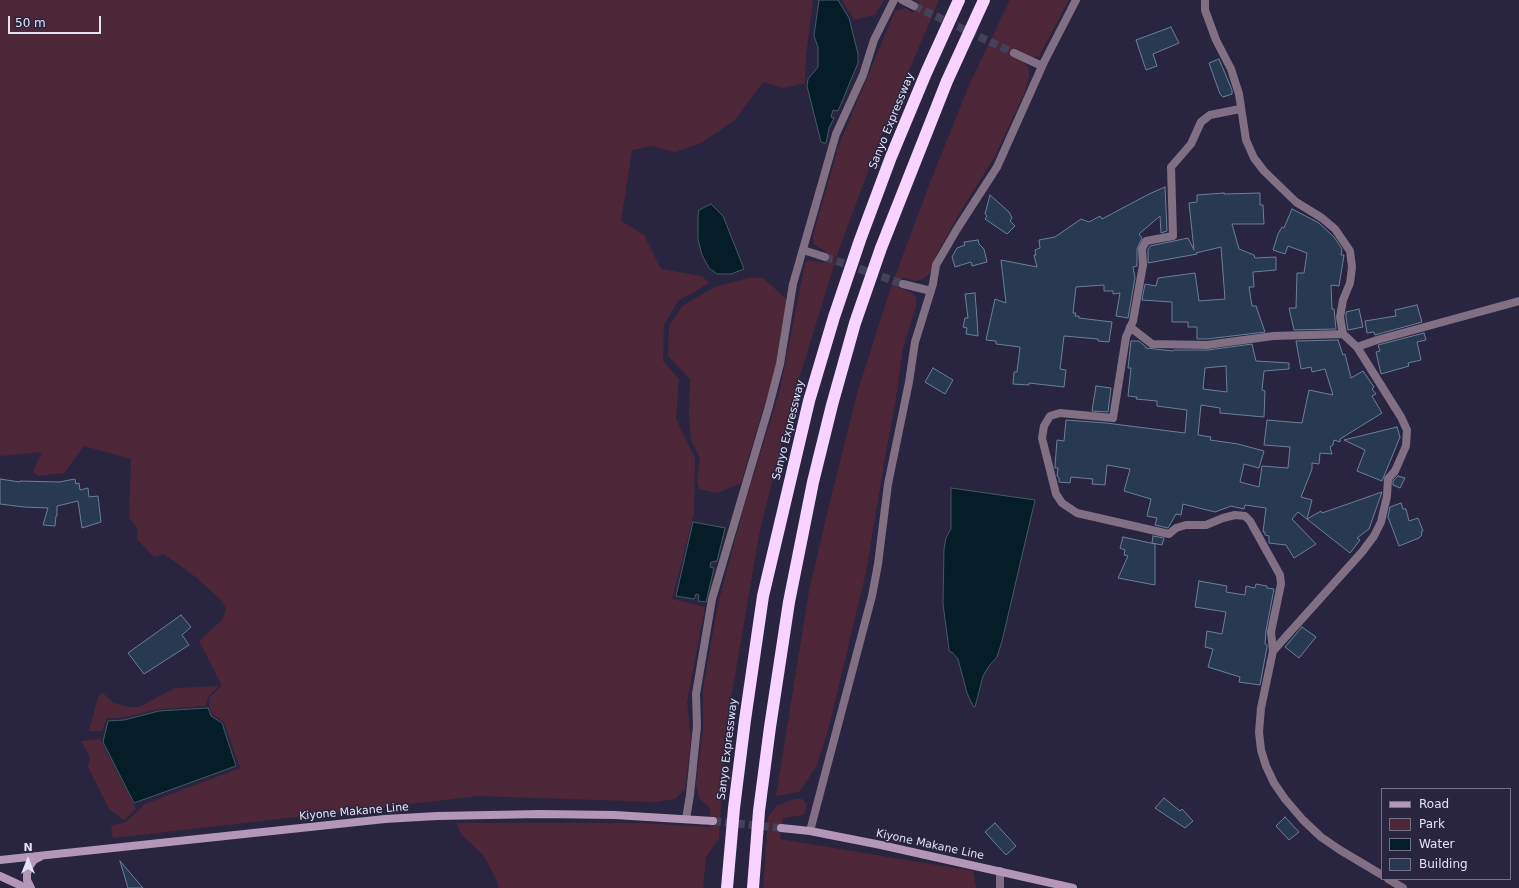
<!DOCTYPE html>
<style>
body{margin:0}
#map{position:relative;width:1519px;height:888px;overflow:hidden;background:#292540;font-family:"DejaVu Sans",sans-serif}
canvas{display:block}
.legend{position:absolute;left:1381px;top:788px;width:130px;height:92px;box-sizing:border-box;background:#292540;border:1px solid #737188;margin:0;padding:5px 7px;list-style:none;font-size:12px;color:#e3e2f4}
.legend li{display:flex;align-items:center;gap:8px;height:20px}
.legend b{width:20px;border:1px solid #737188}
.north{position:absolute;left:8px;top:840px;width:40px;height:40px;-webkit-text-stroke:3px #292540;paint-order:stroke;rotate:0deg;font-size:11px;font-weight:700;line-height:16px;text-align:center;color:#e3e2f4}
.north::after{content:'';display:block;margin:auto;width:14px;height:18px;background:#e3e2f4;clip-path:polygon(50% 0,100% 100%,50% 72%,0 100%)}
.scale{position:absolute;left:8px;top:16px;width:93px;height:18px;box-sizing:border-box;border:2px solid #e3e2f4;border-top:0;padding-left:5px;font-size:12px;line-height:14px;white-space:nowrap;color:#e3e2f4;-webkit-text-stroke:3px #292540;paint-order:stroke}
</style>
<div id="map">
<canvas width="1519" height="888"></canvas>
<ul class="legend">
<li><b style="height:5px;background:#b496b9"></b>Road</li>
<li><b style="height:11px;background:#4d2737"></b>Park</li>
<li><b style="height:11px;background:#041d26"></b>Water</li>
<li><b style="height:11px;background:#283a52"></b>Building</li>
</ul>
<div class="north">N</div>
<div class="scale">50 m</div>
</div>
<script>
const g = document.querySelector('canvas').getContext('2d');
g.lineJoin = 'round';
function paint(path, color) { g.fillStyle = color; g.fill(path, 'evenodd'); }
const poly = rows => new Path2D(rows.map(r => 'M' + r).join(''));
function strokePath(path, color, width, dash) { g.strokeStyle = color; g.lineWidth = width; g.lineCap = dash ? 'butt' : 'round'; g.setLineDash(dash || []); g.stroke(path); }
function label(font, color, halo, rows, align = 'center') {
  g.font = font + ' "DejaVu Sans",sans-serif'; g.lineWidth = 3; g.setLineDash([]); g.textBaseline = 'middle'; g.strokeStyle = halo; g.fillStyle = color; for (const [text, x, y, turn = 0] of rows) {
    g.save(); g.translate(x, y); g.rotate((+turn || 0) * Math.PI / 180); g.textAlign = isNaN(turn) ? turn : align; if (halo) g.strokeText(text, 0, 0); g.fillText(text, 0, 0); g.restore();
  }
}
paint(poly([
 [0,0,813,0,806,55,805,83,783,88,763,82,735,120,701,143,675,152,652,146,632,150,621,221,644,235,661,269,702,276,709,283,678,301,664,325,663,361,679,379,676,419,695,458,694,513,672,599,705,607,687,702,691,739,685,789,675,799,656,802,479,796,113,838,111,826,126,822,145,804,240,768,224,722,212,714,209,706,209,698,222,686,199,641,222,620,226,609,222,601,197,578,164,554,154,557,137,539,138,529,129,518,131,459,84,446,64,473,38,476,33,471,42,452,0,456],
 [842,0,884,0,875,15,854,20],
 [915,0,939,0,882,134,839,249,792,402,759,535,724,740,719,839,706,857,703,888,499,888,495,877,484,856,461,834,456,823,639,823,710,827,710,808,699,798,696,784,703,730,703,688,718,604,744,506,780,390,805,263,809,260,823,263,828,253,814,244,813,235,839,145,895,11,905,8,913,13,919,3],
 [1010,0,1069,0,1039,56,1033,57,1014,48,1012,55,1021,60,1028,67,1029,76,1024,94,994,158,963,207,938,252,930,273,923,279,915,281,903,277,899,288,912,293,916,298,916,306,903,348,895,404,885,458,866,572,828,731,816,767,799,792,776,796,809,591,830,501,858,390,890,290,931,180,970,83],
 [749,278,763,278,787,300,774,376,761,415,741,483,717,493,699,489,697,478,700,458,691,440,689,416,690,379,668,356,669,326,682,306,715,287],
 [219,686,208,697,206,706,159,709,122,718,107,718,102,731,89,731,98,697,103,693,114,703,128,707,139,707,175,688],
 [100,739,136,809,124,820,109,809,88,767,90,757,81,741],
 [794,799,802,799,807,804,804,815,783,818,780,839,973,871,976,888,763,888,768,817,776,806]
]), '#4d2737');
const water = poly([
 [819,0,838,0,849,18,858,54,858,63,838,111,833,110,831,117,834,118,829,128,826,143,824,143,821,142,807,86,808,79,818,67,818,47,814,36,819,0],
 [711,204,723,216,744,269,731,274,717,274,709,268,702,255,698,239,698,216,699,210,711,204],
 [951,488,1035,500,1002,641,997,657,989,666,983,676,975,707,973,706,967,693,958,659,953,653,949,651,949,649,943,604,944,549,946,538,951,529,951,488],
 [693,522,725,528,717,561,711,562,710,567,714,568,706,602,698,601,699,595,696,594,694,599,676,596,693,522],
 [208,708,211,716,222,723,236,766,134,803,103,742,108,721,124,720,159,711,208,708]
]);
paint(water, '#041d26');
strokePath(water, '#475864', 1);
const building = poly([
 [1171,27,1179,43,1153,54,1157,66,1146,70,1136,40,1171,27],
 [1219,59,1232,90,1232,94,1223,97,1220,94,1209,63,1219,59],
 [1165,187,1167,231,1161,233,1160,216,1139,234,1142,238,1137,249,1137,266,1133,267,1135,278,1128,318,1116,316,1120,293,1113,294,1113,291,1104,291,1104,285,1076,287,1073,313,1076,313,1075,316,1079,316,1079,318,1112,322,1109,342,1098,341,1098,339,1064,336,1060,369,1066,370,1064,387,1029,383,1029,385,1013,384,1014,372,1017,372,1020,347,996,344,996,341,986,340,995,299,1006,303,1001,260,1037,267,1034,255,1036,255,1035,250,1040,248,1039,240,1055,237,1081,219,1089,222,1100,216,1102,219,1149,194,1165,187],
 [1224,193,1224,194,1260,193,1260,205,1263,205,1264,224,1232,224,1239,249,1254,255,1255,258,1276,257,1276,270,1253,272,1254,287,1249,287,1252,306,1256,306,1265,332,1207,339,1197,339,1197,327,1188,327,1188,322,1172,322,1172,302,1142,300,1145,284,1156,286,1158,278,1195,273,1199,301,1225,299,1221,247,1196,253,1197,254,1148,263,1148,250,1150,246,1188,238,1194,250,1189,203,1197,202,1197,195,1224,193],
 [990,195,1009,212,1012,218,1010,221,1015,226,1007,234,985,219,987,216,985,214,990,195],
 [1292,209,1319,223,1334,237,1342,249,1341,255,1344,255,1339,286,1331,285,1332,309,1334,309,1336,329,1294,330,1289,308,1296,308,1297,273,1304,273,1307,253,1288,246,1285,254,1273,250,1278,234,1282,227,1284,228,1292,209],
 [978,240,979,244,984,249,987,262,972,266,971,262,955,267,952,257,957,248,965,245,964,242,978,240],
 [975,293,977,319,978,336,966,334,967,328,963,327,965,318,968,318,965,294,975,293],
 [1417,305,1422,322,1375,335,1374,332,1367,333,1365,321,1396,316,1395,310,1417,305],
 [1359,309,1363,327,1348,330,1346,317,1346,312,1359,309],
 [1424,333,1426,340,1417,342,1421,360,1408,363,1409,366,1381,374,1376,352,1380,351,1378,345,1424,333],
 [1338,340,1343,355,1345,354,1351,378,1363,371,1374,387,1372,389,1376,394,1372,396,1382,413,1340,439,1340,442,1334,440,1333,445,1330,447,1332,454,1320,453,1319,464,1312,463,1312,469,1301,497,1312,500,1307,519,1321,511,1322,513,1382,492,1369,529,1357,538,1360,540,1350,553,1298,512,1292,519,1316,544,1294,558,1286,545,1269,543,1269,536,1265,535,1265,532,1263,532,1266,508,1245,505,1244,509,1231,506,1215,512,1183,504,1181,515,1176,514,1168,528,1155,525,1157,518,1147,516,1151,499,1124,491,1130,469,1107,465,1105,485,1092,484,1093,479,1071,477,1070,483,1059,482,1059,478,1057,476,1058,468,1055,468,1055,466,1057,440,1064,441,1066,420,1106,423,1185,433,1187,410,1157,406,1157,401,1136,399,1137,397,1128,396,1131,368,1128,368,1131,341,1139,341,1146,347,1146,348,1173,351,1174,350,1208,350,1252,344,1256,361,1289,363,1289,369,1264,371,1262,390,1265,391,1264,417,1220,413,1220,408,1201,405,1198,435,1211,437,1210,440,1238,444,1264,451,1259,468,1244,464,1240,482,1259,487,1262,466,1288,468,1290,447,1264,445,1267,420,1302,423,1309,390,1333,395,1325,369,1312,372,1311,367,1301,369,1296,341,1338,340],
 [1226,366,1227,392,1203,389,1205,368,1226,366],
 [933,368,953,380,945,394,925,382,933,368],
 [1096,386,1111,388,1108,412,1092,411,1096,386],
 [1397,427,1400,437,1382,481,1357,471,1365,450,1344,440,1397,427],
 [1398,476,1405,478,1400,488,1393,485,1393,481,1398,476],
 [0,479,20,482,20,481,59,482,75,479,76,484,79,483,80,490,88,488,89,497,98,496,101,522,82,528,78,501,57,506,57,516,56,516,55,526,43,525,48,508,24,507,0,504,0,479],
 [1401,503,1403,509,1406,509,1409,521,1418,518,1423,531,1421,532,1422,535,1419,538,1399,546,1388,517,1390,507,1401,503],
 [1153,536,1164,538,1162,545,1152,543,1153,536],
 [1123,537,1155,544,1155,585,1118,578,1128,556,1124,555,1125,550,1120,548,1123,537],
 [1199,581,1227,586,1226,592,1245,595,1246,586,1255,588,1256,584,1267,586,1267,588,1274,589,1266,631,1265,644,1267,645,1267,647,1260,685,1239,682,1240,677,1208,667,1213,649,1205,647,1207,631,1222,634,1226,612,1195,607,1199,581],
 [181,615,191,627,182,635,189,645,144,674,128,653,181,615],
 [1302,627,1316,637,1299,658,1285,647,1302,627],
 [1164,798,1180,811,1182,809,1193,821,1185,828,1155,808,1164,798],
 [1285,817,1299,832,1289,840,1276,826,1285,817],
 [995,823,1016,846,1006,855,985,832,995,823],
 [120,861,143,888,128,888,120,861]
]);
paint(building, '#283a52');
strokePath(building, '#6b7f9a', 1);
strokePath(poly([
 [914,6,1014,53],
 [825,257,903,284]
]), '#45415b', 8, [8, 4]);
strokePath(poly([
 [713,821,781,828]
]), '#45415b', 8, [8, 4]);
strokePath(poly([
 [902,0,914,6],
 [1205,0,1205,10,1216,40,1231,69,1239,94,1246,140,1254,158,1264,171,1296,202,1322,218,1335,229,1350,251,1352,267,1350,283,1343,300,1340,317,1343,334,1357,347,1401,417,1407,430,1406,446,1395,471,1388,479,1387,496,1381,522,1374,536,1362,552,1273,651,1261,708,1259,732,1261,750,1266,766,1274,783,1285,799,1303,820,1321,837,1340,850,1382,875],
 [1014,53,1042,66],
 [1240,109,1210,115,1201,122,1191,144,1171,167,1173,236,1146,241,1142,249,1143,265,1133,321,1126,337,1113,418,1060,413,1050,416,1044,426,1042,438,1056,494,1062,503,1077,513,1169,534,1176,528,1186,525,1206,525,1223,518,1235,515,1245,516,1250,521,1280,575,1281,584,1271,632,1273,651],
 [803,250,825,257],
 [903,284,931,291],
 [1130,327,1152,344,1207,345,1273,336,1343,334],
 [1357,347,1377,340,1519,301],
 [686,819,690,795,697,726,696,694,712,599,769,406,780,364,793,284,836,134,863,75,874,40,894,0],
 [810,831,872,596,878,564,888,484,909,382,915,342,933,284,936,265,957,229,997,167,1044,62,1076,0],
 [1000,871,1000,888],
 [1388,879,1403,888]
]), '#816f84', 8);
strokePath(poly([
 [781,828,810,831,881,845,1073,888],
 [0,860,385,819,437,816,541,814,615,815,713,821],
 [0,876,26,888],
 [31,888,27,880,27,874,29,867,34,860,40,857]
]), '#b496b9', 8);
strokePath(poly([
 [727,888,734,808,745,720,763,596,809,401,834,317,860,240,891,157,926,73,959,0],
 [753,888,759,811,770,727,789,602,813,482,832,405,855,323,881,248,947,81,984,0]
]), '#f9d3ff', 12);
label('11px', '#e3e2f4', '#292540', [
 ["Sanyo Expressway",892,121,-68],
 ["Sanyo Expressway",789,430,-76],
 ["Sanyo Expressway",728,749,-83],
 ["Kiyone Makane Line",354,812,-5],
 ["Kiyone Makane Line",930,845,12]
]);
</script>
